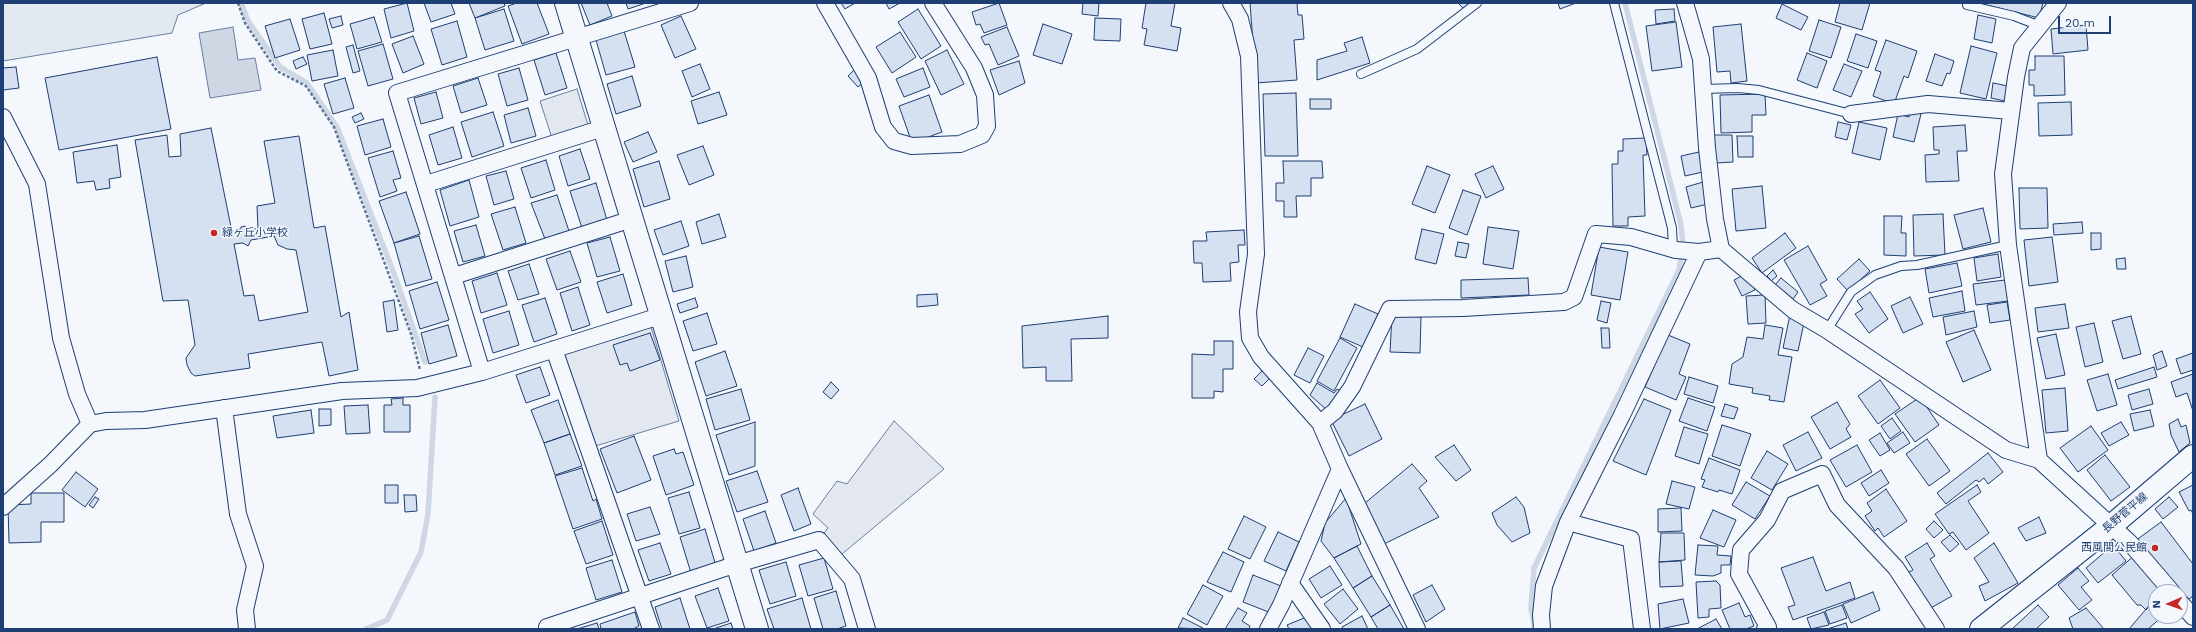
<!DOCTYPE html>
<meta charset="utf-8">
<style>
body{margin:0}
#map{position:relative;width:2196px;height:632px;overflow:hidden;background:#f4f7fb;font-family:"Work Sans",sans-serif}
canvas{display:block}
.frame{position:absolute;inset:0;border:4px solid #1d3f73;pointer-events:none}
.north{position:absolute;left:2148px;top:584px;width:40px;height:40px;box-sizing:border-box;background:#f4f7fb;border:1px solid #9eadc5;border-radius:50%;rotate:268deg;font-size:11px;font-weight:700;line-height:16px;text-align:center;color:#1d3f73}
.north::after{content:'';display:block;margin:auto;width:14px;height:18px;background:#c62828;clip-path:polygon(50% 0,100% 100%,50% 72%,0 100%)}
.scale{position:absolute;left:2058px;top:16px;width:53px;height:18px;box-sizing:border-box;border:2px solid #1d3f73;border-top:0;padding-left:5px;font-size:12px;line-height:14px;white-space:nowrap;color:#1d3f73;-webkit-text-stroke:3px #f4f7fb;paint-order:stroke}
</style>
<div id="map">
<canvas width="2196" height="632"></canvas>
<div class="frame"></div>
<div class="north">N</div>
<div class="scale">20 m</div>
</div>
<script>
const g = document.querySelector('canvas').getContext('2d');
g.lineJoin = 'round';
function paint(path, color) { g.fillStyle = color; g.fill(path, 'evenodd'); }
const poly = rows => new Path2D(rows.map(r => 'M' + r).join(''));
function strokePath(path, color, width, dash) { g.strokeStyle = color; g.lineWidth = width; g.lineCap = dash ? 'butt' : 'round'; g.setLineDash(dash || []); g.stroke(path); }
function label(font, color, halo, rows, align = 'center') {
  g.font = font + ' "Work Sans","Noto Sans JP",sans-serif'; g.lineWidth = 3; g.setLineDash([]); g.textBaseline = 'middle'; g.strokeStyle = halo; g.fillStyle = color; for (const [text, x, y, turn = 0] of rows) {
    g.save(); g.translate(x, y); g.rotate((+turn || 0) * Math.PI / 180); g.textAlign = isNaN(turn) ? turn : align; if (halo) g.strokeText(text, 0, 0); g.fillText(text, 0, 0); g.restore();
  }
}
const green = poly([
 [3,3,206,3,178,15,172,33,3,61,3,3]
]);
paint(green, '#e3e9f0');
strokePath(green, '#687fa3', 1);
const parking = poly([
 [577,89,588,125,552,138,540,101,577,89],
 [651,327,679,421,592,447,564,352,651,327],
 [894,421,944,469,842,554,822,536,828,528,813,514,837,481,847,484,894,421]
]);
paint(parking, '#e3e8f0');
strokePath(parking, '#687fa3', 1);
const water = poly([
 [233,27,238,60,255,58,261,90,210,98,199,33,233,27]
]);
paint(water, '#cfd7e4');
strokePath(water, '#687fa3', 1);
strokePath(poly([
 [241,3,248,21,280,67,307,83,337,127,393,271,425,362],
 [366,629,387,620,421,552,428,514,435,397],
 [1535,629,1531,608,1534,568,1679,270,1683,246,1681,225,1625,3]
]), '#cfd7e4', 5.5);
const building = poly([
 [407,3,414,31,391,38,384,9,407,3],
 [424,3,451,3,455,14,431,22,424,3],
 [469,3,504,3,505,6,475,18,469,3],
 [517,3,537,3,549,34,522,44,508,6,517,3],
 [581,3,607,3,612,16,590,25,581,3],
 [626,3,646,3,628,9,626,3],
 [841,3,855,3,845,9,841,3],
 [886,3,900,3,889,9,886,3],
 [999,3,1007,25,984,33,980,24,976,25,972,12,999,3],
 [1083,3,1099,3,1098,16,1082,14,1083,3],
 [1146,3,1175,3,1171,26,1181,28,1177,51,1144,45,1147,29,1142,28,1146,3],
 [1250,3,1297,3,1298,15,1302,15,1304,39,1294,40,1297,80,1256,83,1250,3],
 [1458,3,1469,3,1464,9,1458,3],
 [1558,3,1576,3,1560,9,1558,3],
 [1840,3,1870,3,1862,30,1835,22,1840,3],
 [1979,3,2043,3,2039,18,1979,3],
 [1782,4,1808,17,1801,30,1776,18,1782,4],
 [504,9,514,41,485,50,475,18,504,9],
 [918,9,941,46,921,59,898,22,918,9],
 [1674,9,1675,21,1656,24,1655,10,1674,9],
 [324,13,332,44,310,49,302,19,324,13],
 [1978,15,1996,19,1992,43,1974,39,1978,15],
 [341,16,343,25,332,28,329,19,341,16],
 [681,16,696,49,675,58,661,25,681,16],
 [374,17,382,42,357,49,350,24,374,17],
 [1095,18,1121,19,1120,41,1094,40,1095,18],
 [290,19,300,50,275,58,265,26,290,19],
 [1819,20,1841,27,1831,58,1809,51,1819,20],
 [457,21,467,57,442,65,431,29,457,21],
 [1676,22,1682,67,1652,71,1646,26,1676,22],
 [1043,24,1072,34,1062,64,1033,55,1043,24],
 [1741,24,1747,81,1731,83,1730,71,1717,72,1713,27,1741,24],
 [2086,25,2088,50,2053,54,2051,29,2086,25],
 [1007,27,1019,56,998,65,989,44,985,45,981,37,1007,27],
 [624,31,635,67,606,75,596,40,624,31],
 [900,32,916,57,892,73,876,47,900,32],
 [1856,34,1877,41,1868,68,1847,61,1856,34],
 [413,36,424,64,403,73,392,44,413,36],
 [1362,37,1370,63,1317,80,1317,60,1347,51,1344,43,1362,37],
 [1886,40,1917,51,1908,78,1904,76,1894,104,1873,96,1881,72,1875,70,1886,40],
 [383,44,393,79,368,86,358,51,383,44],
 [353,45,360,71,353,73,346,47,353,45],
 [1971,46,1997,53,1986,99,1960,93,1971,46],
 [333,50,338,76,312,81,307,55,333,50],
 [947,50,964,84,941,95,925,61,947,50],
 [556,53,567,88,545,95,534,60,556,53],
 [1807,53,1827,61,1817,88,1797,80,1807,53],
 [1935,54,1954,61,1950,74,1947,73,1942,86,1926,81,1935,54],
 [2035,56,2064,56,2065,95,2034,96,2034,85,2029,85,2029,70,2035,70,2035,56],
 [157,57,171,129,59,150,45,78,157,57],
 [303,57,307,64,296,69,293,61,303,57],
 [1019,61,1025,83,999,95,990,70,1019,61],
 [700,64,710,89,692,97,682,71,700,64],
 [1844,64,1862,71,1851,97,1833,90,1844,64],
 [16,67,19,88,3,90,3,68,16,67],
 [519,68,528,100,507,106,498,74,519,68],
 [923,68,930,87,904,97,896,79,923,68],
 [855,69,865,81,858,87,848,76,855,69],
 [632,76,641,106,616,114,607,84,632,76],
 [345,78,354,108,333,114,324,84,345,78],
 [478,78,487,105,461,113,453,86,478,78],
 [1993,83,2008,86,2005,101,1991,98,1993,83],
 [436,92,443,118,421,124,414,98,436,92],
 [719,92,727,115,698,124,691,101,719,92],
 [1296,93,1298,156,1265,156,1263,94,1296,93],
 [1765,94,1766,115,1752,115,1752,132,1721,133,1720,95,1765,94],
 [929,95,942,132,912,143,899,106,929,95],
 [1310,99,1331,99,1331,109,1310,109,1310,99],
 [2071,102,2072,135,2039,136,2038,103,2071,102],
 [528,108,536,136,511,143,504,115,528,108],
 [1911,111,1921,114,1914,142,1893,137,1898,114,1909,117,1911,111],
 [493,112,504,146,472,157,461,122,493,112],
 [361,113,364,119,355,123,352,117,361,113],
 [383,119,391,147,365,155,357,126,383,119],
 [1838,122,1851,125,1847,140,1835,137,1838,122],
 [1859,122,1887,128,1880,160,1852,153,1859,122],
 [1965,125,1967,151,1957,151,1959,181,1926,182,1925,155,1939,154,1939,150,1934,150,1933,127,1965,125],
 [453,127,462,158,438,165,429,135,453,127],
 [211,128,232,232,239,231,241,227,245,226,248,229,258,229,257,206,275,203,264,141,299,136,314,228,325,226,341,317,349,312,358,370,329,376,322,342,248,354,250,368,195,376,191,373,187,365,186,358,195,345,188,300,163,301,135,140,167,135,169,157,181,156,180,134,211,128],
 [274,236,278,245,287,249,296,250,308,312,259,321,254,295,244,296,234,244,243,243,248,246,251,240,274,236],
 [648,132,657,152,633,162,624,142,648,132],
 [1714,135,1732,135,1733,162,1716,163,1714,135],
 [1737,136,1753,136,1753,157,1738,157,1737,136],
 [1646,138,1647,155,1643,155,1645,216,1628,217,1628,226,1613,226,1612,164,1618,164,1618,151,1623,151,1623,139,1646,138],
 [117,145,121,177,109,179,110,188,96,190,94,181,77,183,73,152,117,145],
 [703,146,714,175,689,185,677,155,703,146],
 [580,149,590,179,568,186,559,156,580,149],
 [393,151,401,178,393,180,397,191,380,197,368,158,393,151],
 [1699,152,1703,172,1685,176,1681,156,1699,152],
 [546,160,555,190,531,198,521,168,546,160],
 [659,161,670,199,644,207,633,169,659,161],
 [1283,161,1322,161,1323,178,1311,178,1311,196,1296,196,1297,217,1284,217,1284,201,1276,201,1276,183,1284,183,1283,161],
 [1427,166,1450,175,1435,213,1412,204,1427,166],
 [1493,166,1504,189,1486,198,1475,174,1493,166],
 [506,171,514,199,494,205,486,176,506,171],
 [469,180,479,217,450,226,440,190,469,180],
 [1703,182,1708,204,1691,208,1686,187,1703,182],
 [596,183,607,220,582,228,570,191,596,183],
 [1762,186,1766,228,1736,231,1732,189,1762,186],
 [2019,188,2047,188,2048,228,2020,229,2019,188],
 [1463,190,1481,196,1467,235,1449,228,1463,190],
 [406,192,420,234,394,243,379,201,406,192],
 [557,195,569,231,545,239,531,203,557,195],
 [515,207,526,243,503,250,491,214,515,207],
 [1983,208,1991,242,1963,249,1954,215,1983,208],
 [719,214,726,237,702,244,696,222,719,214],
 [1943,214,1945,255,1914,256,1913,215,1943,214],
 [1884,216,1902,216,1901,233,1906,233,1906,256,1884,255,1884,216],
 [681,221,689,246,663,255,654,230,681,221],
 [2082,222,2083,233,2054,235,2053,224,2082,222],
 [476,225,485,256,463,262,454,231,476,225],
 [1488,227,1519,231,1513,269,1483,264,1488,227],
 [1422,229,1444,234,1436,264,1415,259,1422,229],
 [1244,230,1245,245,1238,245,1239,262,1230,263,1231,281,1203,282,1202,263,1194,263,1193,241,1207,241,1206,232,1244,230],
 [1785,233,1796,248,1762,273,1752,258,1785,233],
 [2091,233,2101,233,2101,249,2091,250,2091,233],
 [419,236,432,279,406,286,394,243,419,236],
 [610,237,620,271,597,277,587,243,610,237],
 [2052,237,2058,282,2029,286,2024,240,2052,237],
 [1458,242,1469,244,1466,258,1455,256,1458,242],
 [1808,246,1827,280,1820,284,1827,296,1810,305,1784,260,1808,246],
 [1599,247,1628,252,1620,300,1591,295,1599,247],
 [570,251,581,282,557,290,546,259,570,251],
 [1998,254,2001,277,1977,281,1974,258,1998,254],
 [686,256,693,287,673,292,665,261,686,256],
 [2125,258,2126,269,2117,269,2116,259,2125,258],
 [1859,259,1870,271,1848,291,1837,279,1859,259],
 [1957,263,1962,286,1929,293,1925,269,1957,263],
 [529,264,539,294,518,300,508,271,529,264],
 [1773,270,1777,276,1771,281,1767,276,1773,270],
 [497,273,507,305,481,313,472,281,497,273],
 [1747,273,1755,290,1742,296,1734,280,1747,273],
 [623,274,632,305,607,313,597,282,623,274],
 [1528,278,1529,295,1461,298,1461,280,1528,278],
 [1781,278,1798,292,1793,299,1775,285,1781,278],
 [2005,280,2008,301,1976,305,1973,284,2005,280],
 [437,282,449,320,420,329,409,291,437,282],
 [578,287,590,325,572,331,560,293,578,287],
 [1962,291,1965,311,1933,317,1929,298,1962,291],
 [1870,292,1888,319,1869,333,1855,314,1863,309,1857,301,1870,292],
 [937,294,938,305,917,307,917,295,937,294],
 [1765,295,1766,323,1748,324,1746,296,1765,295],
 [1910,297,1923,324,1903,333,1891,306,1910,297],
 [545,298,557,334,534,342,522,305,545,298],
 [695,298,698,307,680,313,677,304,695,298],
 [394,300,398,330,387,332,383,302,394,300],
 [1601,301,1611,303,1607,323,1597,320,1601,301],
 [2007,302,2010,320,1990,323,1987,305,2007,302],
 [1355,304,1378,314,1363,347,1340,337,1355,304],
 [2065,304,2069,328,2038,332,2035,308,2065,304],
 [509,311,519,345,493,353,483,319,509,311],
 [1974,311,1977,327,1946,335,1943,317,1974,311],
 [707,313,717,344,693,351,683,321,707,313],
 [1392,315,1421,317,1420,353,1390,352,1392,315],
 [1790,315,1805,318,1798,351,1783,348,1790,315],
 [1108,316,1108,338,1071,339,1072,381,1046,381,1046,367,1023,368,1022,326,1108,316],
 [2131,316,2141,354,2123,359,2112,321,2131,316],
 [2094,323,2103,362,2085,367,2076,327,2094,323],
 [448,325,457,356,429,364,421,333,448,325],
 [1765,325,1783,328,1778,355,1792,357,1784,402,1769,400,1770,396,1752,393,1753,388,1729,384,1732,364,1743,357,1747,337,1763,339,1765,325],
 [1601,328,1609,328,1610,348,1602,348,1601,328],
 [1974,330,1991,370,1963,382,1946,342,1974,330],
 [650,333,660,360,630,371,627,363,620,365,613,345,650,333],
 [2056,334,2065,375,2046,379,2037,338,2056,334],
 [1668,335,1690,344,1679,374,1686,377,1676,400,1645,387,1668,335],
 [1340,338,1357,348,1334,391,1317,381,1340,338],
 [1214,341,1233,341,1233,369,1223,369,1223,392,1214,391,1214,398,1192,398,1192,354,1214,355,1214,341],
 [1308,348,1324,356,1310,383,1294,375,1308,348],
 [725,351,737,386,706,396,695,362,725,351],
 [2162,351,2167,366,2157,370,2153,355,2162,351],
 [2193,353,2193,370,2181,374,2176,359,2193,353],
 [540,367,550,395,526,403,516,375,540,367],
 [2154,367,2157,377,2118,389,2115,380,2154,367],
 [1262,371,1270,378,1262,386,1254,379,1262,371],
 [2108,374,2117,405,2097,411,2087,380,2108,374],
 [2193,374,2193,411,2187,393,2176,397,2171,382,2193,374],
 [1689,377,1718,386,1713,403,1684,394,1689,377],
 [1880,380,1900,408,1878,424,1858,396,1880,380],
 [831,382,839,390,831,399,823,392,831,382],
 [1317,383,1334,393,1337,389,1344,392,1328,411,1310,395,1317,383],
 [2065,388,2068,431,2046,433,2042,390,2065,388],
 [741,389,750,420,715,430,706,399,741,389],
 [2149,389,2153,404,2132,410,2128,395,2149,389],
 [1920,397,1939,425,1915,442,1895,414,1920,397],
 [403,398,403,405,410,405,410,432,384,432,384,405,392,405,391,399,403,398],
 [1688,398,1715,407,1707,431,1679,421,1688,398],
 [1644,399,1671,410,1646,475,1613,461,1644,399],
 [558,400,570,434,544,443,531,410,558,400],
 [1837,402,1850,424,1846,429,1851,437,1830,449,1811,417,1837,402],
 [1365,404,1382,439,1349,456,1331,420,1365,404],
 [1725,404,1738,408,1734,419,1721,416,1725,404],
 [368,405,370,433,346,434,344,406,368,405],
 [319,409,331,409,331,425,319,426,319,409],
 [311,410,314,433,277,438,273,416,311,410],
 [2150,410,2154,426,2134,431,2130,414,2150,410],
 [1892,418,1901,431,1890,439,1881,426,1892,418],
 [2178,419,2181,427,2186,425,2190,443,2179,452,2171,435,2169,424,2178,419],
 [755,422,755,466,729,475,716,435,755,422],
 [2121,422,2129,435,2109,446,2101,433,2121,422],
 [1722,425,1751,434,1740,466,1712,456,1722,425],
 [2091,426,2108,450,2078,472,2060,448,2091,426],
 [1684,427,1708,434,1699,464,1675,456,1684,427],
 [1808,432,1822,458,1796,471,1783,445,1808,432],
 [1903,432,1910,443,1894,453,1887,443,1903,432],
 [1880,433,1890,450,1880,456,1869,440,1880,433],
 [570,434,582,466,555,475,544,443,570,434],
 [634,436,651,480,617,493,600,449,634,436],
 [1927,439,1950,471,1929,486,1906,454,1927,439],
 [1454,445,1471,470,1456,481,1435,457,1454,445],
 [1857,445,1872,472,1846,487,1830,460,1857,445],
 [674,449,676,454,683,452,694,485,666,495,653,456,674,449],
 [1767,451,1788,464,1772,490,1751,478,1767,451],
 [1988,453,2003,472,1988,484,1984,478,1979,482,1976,480,1946,504,1937,493,1988,453],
 [2105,455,2130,487,2111,501,2087,470,2105,455],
 [1709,458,1740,470,1732,494,1719,490,1718,492,1702,487,1705,480,1701,479,1709,458],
 [1412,464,1427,481,1419,488,1439,517,1384,544,1365,503,1412,464],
 [582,468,593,501,596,499,602,519,573,529,555,476,582,468],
 [1881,470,1889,483,1869,496,1861,483,1881,470],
 [757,471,768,502,737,512,726,481,757,471],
 [76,472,98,489,85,507,62,490,76,472],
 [1672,481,1695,487,1689,509,1666,504,1672,481],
 [1746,482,1770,496,1755,519,1732,505,1746,482],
 [385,485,398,485,398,503,385,503,385,485],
 [1977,485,1981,492,1968,501,1989,533,1966,550,1953,532,1949,534,1935,514,1977,485],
 [2193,485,2193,514,2191,510,2189,511,2179,492,2193,485],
 [798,488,811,524,794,531,781,495,798,488],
 [1886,489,1907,521,1884,537,1878,528,1875,531,1865,516,1872,511,1867,503,1886,489],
 [689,492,700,528,679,534,668,498,689,492],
 [31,493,64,493,64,522,41,522,41,542,9,543,8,505,31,504,31,493],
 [404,495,416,495,417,511,405,512,404,495],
 [95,497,99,499,93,508,89,505,95,497],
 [1516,497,1524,507,1530,533,1512,542,1497,525,1492,513,1516,497],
 [2169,497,2178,507,2163,519,2155,509,2169,497],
 [1346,498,1361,544,1334,558,1321,541,1325,523,1346,498],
 [650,507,660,534,636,541,627,514,650,507],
 [1681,508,1682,531,1658,532,1658,509,1681,508],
 [1713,510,1736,520,1724,547,1700,538,1713,510],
 [765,511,776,543,754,551,743,519,765,511],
 [1244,516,1266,527,1250,559,1228,549,1244,516],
 [2039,517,2046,533,2026,541,2018,528,2039,517],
 [602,521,613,555,586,564,574,531,602,521],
 [1934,521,1943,530,1934,538,1926,529,1934,521],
 [2161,522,2193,564,2193,596,2184,603,2180,597,2180,592,2176,592,2135,541,2161,522],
 [705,529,716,566,691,573,680,537,705,529],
 [1278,532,1299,542,1286,571,1264,561,1278,532],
 [1661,533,1684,533,1685,560,1659,562,1661,533],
 [1950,535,1959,544,1950,552,1941,542,1950,535],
 [660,543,671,574,649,581,638,550,660,543],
 [1927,543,1935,556,1930,559,1952,596,1929,609,1907,573,1913,570,1905,557,1927,543],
 [1994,543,2018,583,1985,601,1979,586,1989,582,1974,558,1994,543],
 [1698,545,1718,546,1717,555,1731,556,1730,565,1721,565,1721,573,1713,576,1695,575,1698,545],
 [2113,545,2126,561,2098,583,2086,568,2113,545],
 [1357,546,1372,576,1353,588,1334,558,1357,546],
 [1223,552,1244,562,1231,592,1207,582,1223,552],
 [2136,554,2166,592,2156,592,2156,605,2153,601,2146,610,2141,605,2137,605,2112,575,2136,554],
 [1813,557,1826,591,1850,582,1855,598,1793,620,1788,607,1795,605,1781,568,1813,557],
 [824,558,833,589,808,596,799,565,824,558],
 [612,560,622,592,596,600,586,568,612,560],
 [1681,561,1683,586,1660,587,1659,562,1681,561],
 [786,562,796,596,770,604,759,570,786,562],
 [1330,566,1342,585,1321,598,1309,579,1330,566],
 [2078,568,2089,581,2081,587,2092,600,2079,610,2058,585,2078,568],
 [1253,575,1281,586,1271,613,1243,602,1253,575],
 [1372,576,1390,605,1371,617,1353,588,1372,576],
 [1716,581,1720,585,1721,608,1709,609,1709,617,1698,618,1696,582,1716,581],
 [1203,585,1223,596,1207,625,1187,614,1203,585],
 [1432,585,1445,609,1426,622,1413,595,1432,585],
 [718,588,729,621,707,628,695,596,718,588],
 [1343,589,1358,609,1340,624,1324,604,1343,589],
 [836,591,846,626,837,629,823,629,814,598,836,591],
 [1873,592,1880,610,1851,623,1843,604,1873,592],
 [680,598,690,629,662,629,655,607,680,598],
 [802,598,811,629,774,629,767,609,802,598],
 [1683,599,1689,623,1660,629,1658,604,1683,599],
 [2153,601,2156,605,2156,616,2163,616,2148,629,2129,629,2153,601],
 [1739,603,1745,617,1750,615,1754,626,1746,629,1730,629,1722,610,1739,603],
 [1390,605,1404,629,1378,629,1371,617,1390,605],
 [1842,605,1847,618,1830,624,1825,611,1842,605],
 [2038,605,2049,617,2036,629,2012,629,2038,605],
 [1238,608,1247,613,1242,621,1250,626,1249,629,1225,629,1238,608],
 [2086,608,2104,629,2073,629,2069,618,2086,608],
 [635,612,639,626,633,629,601,629,600,624,635,612],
 [1824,612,1829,625,1811,629,1807,618,1824,612],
 [1309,616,1317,629,1289,629,1287,625,1309,616],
 [1362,616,1368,629,1343,629,1342,627,1362,616],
 [1183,618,1203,628,1202,629,1178,628,1183,618],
 [1716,619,1722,629,1697,629,1716,619],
 [597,623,599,629,577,629,597,623],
 [731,623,733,629,713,629,731,623],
 [1846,623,1848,629,1827,629,1846,623]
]);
paint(building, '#d5e0f0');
strokePath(building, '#1d3f73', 1);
const lane = poly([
 [1614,3,1672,228,1673,249],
 [1967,3,1967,5,2014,16,2040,26],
 [1361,74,1417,49,1477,3],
 [1703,89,1738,88,1759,90,1851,114],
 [1827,330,1851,292,1875,275,1901,266,1917,265,2008,245]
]);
const street = poly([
 [825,3,868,78,883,127,894,141,912,146,960,144,982,135,987,126,985,95,974,68,933,3],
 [1231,3,1240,19,1249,56,1256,254,1248,312,1250,338,1261,357,1320,423,1340,469,1417,629],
 [1685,3,1701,59,1707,148,1715,219,1721,249],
 [1851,114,1928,104,2011,111],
 [3,117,37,184,61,338,77,394,90,424],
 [426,184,603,128],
 [454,276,632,219],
 [554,349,651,629],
 [482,372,397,93,690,3],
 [224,408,238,514,255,566,245,610,247,629],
 [1320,423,1335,411,1352,387,1390,309,1463,308,1564,302,1574,297,1596,234,1631,237,1676,250,1699,252,1721,249,1793,310,1827,330,2006,450,2039,460,2130,543,2172,592],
 [2039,460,2008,245,2003,174,2016,77,2022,48,2058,3],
 [3,507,51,464,90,424,106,421,145,420,342,391,417,388,482,372,663,315],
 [1568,522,1631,539,1642,629],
 [1290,583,1322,629],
 [2180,602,2193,617],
 [548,629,547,627,737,564,819,540,852,579,867,629],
 [1268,629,1281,605,1340,469],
 [1542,629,1541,615,1544,586,1568,522,1622,415,1699,252],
 [1765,629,1768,627,1739,574,1741,550,1767,520,1782,491,1822,474,1837,505,1896,568,1936,629]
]);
const secondary = poly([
 [566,3,757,629]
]);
const primary = poly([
 [1981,629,2111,526,2193,456]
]);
strokePath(lane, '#1d3f73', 10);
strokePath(street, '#1d3f73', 18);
strokePath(secondary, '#1d3f73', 24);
strokePath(primary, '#1d3f73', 24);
strokePath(poly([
 [238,3,245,23,277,71,306,86,334,127,411,334,420,370]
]), '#5e769c', 2.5, [3, 2]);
strokePath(lane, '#f4f7fb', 8);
strokePath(street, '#f4f7fb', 16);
strokePath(secondary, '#f4f7fb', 22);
strokePath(primary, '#f4f7fb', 22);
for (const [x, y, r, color] of [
 [214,233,4,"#c62828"],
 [2155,548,4,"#c62828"]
]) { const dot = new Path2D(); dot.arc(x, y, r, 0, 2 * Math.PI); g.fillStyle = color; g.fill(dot); strokePath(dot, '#f4f7fb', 1.5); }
label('11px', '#1d3f73', '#f4f7fb', [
 ["緑ヶ丘小学校",222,233],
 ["西風間公民館",2147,548,"right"]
], 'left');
label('11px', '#1d3f73', '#f4f7fb', [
 ["長野菅平線",2125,513,-40]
]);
</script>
